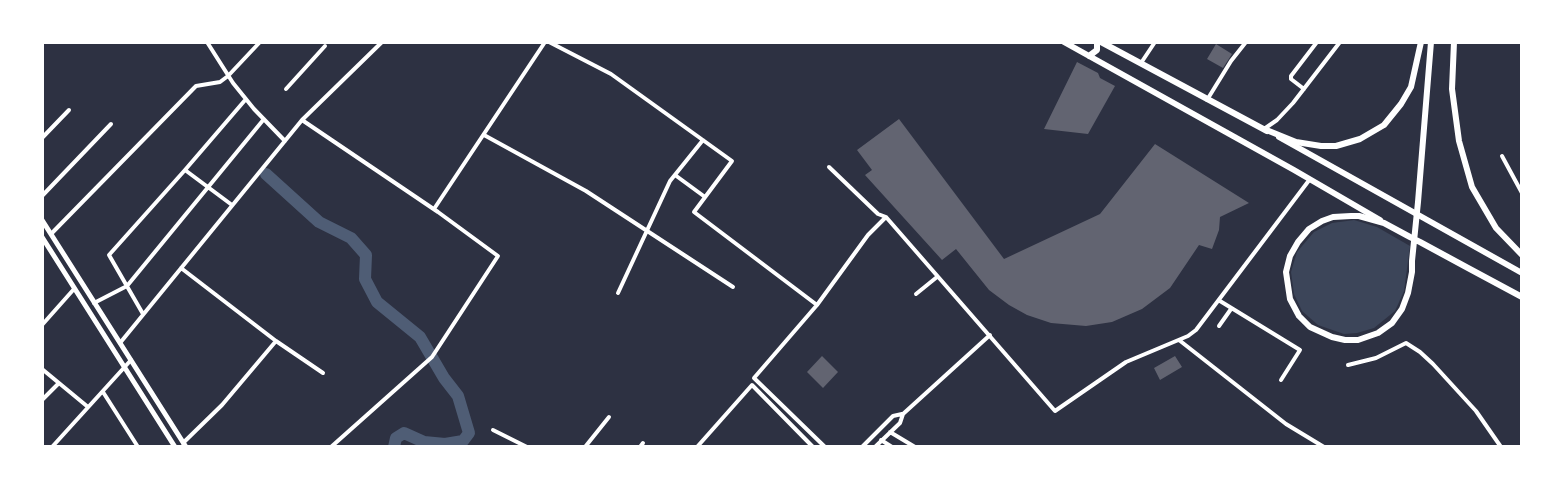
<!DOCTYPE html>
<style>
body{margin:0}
#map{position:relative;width:1564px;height:489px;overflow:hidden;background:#2d3142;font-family:"Alegreya Sans",sans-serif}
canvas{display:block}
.frame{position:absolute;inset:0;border:44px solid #fff;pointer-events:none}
</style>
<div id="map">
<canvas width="1564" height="489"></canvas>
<div class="frame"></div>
</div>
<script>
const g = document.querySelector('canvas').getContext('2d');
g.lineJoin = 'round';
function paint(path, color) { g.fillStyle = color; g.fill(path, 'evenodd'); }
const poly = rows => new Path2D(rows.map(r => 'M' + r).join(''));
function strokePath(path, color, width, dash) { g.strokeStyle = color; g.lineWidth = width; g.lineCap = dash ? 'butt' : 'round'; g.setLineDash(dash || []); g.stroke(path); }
paint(poly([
 [1354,220,1377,227,1410,246,1404,291,1395,311,1374,328,1357,333,1344,334,1318,325,1302,311,1294,294,1291,272,1297,252,1314,232,1332,223]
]), '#3c4559');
strokePath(poly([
 [266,174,319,222,351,238,366,255,365,279,377,302,420,337,444,378,458,396,469,433,463,441,445,444,424,442,404,433,396,438,394,447]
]), '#4f5d75', 12);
paint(poly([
 [1216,44,1232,54,1223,68,1207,59],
 [1077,62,1098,73,1100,78,1115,86,1088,134,1044,129],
 [899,119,1004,259,1100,214,1155,144,1249,203,1220,217,1219,230,1212,249,1199,245,1170,288,1142,309,1112,322,1086,326,1051,323,1027,315,1009,305,989,290,956,249,942,260,865,175,872,170,857,150],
 [822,356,838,372,823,388,807,372],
 [1175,356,1182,367,1160,380,1154,368]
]), '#626471');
strokePath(poly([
 [207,42,233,83,254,109,285,141],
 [549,42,611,74,732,161,694,212,817,305],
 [1141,63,1155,42],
 [286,89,325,46],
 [1304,89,1291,79,1291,76,1317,42],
 [1207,100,1231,61,1246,42],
 [302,120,438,212,498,256,432,357,331,447],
 [1264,129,1277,120,1293,103,1340,42],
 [484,135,586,191,733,287],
 [42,138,69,110],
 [1502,156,1522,193],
 [829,167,878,214,886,217,1055,411,1126,362,1188,336,1196,330,1310,179],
 [185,170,232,205],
 [675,175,705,197],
 [42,196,111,124],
 [434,209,545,42],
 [51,234,196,86,220,82,228,76,260,42],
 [181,268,276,341,323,373],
 [618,293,670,181,703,140],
 [916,294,937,277],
 [1220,301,1300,350,1281,380],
 [94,303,127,286,264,119],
 [143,314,109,255,185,170,246,99],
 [42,325,74,289],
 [1219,326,1231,309],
 [1179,340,1286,424,1324,447],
 [120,343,302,120,382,42],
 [1348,365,1376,358,1406,343,1420,352,1433,364,1476,411,1501,447],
 [42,369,88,407],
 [103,392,138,447],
 [42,400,58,384],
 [493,430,527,447],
 [890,432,915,447],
 [881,440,892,447],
 [183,443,222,405,276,341],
 [52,447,131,360],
 [585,447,609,417],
 [640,447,643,443],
 [697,447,752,385,813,447],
 [825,447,754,378,817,305,868,235,886,217],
 [862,447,893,416,902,414],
 [875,447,900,423,903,414,990,335]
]), '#fff', 4);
strokePath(poly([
 [42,220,186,447],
 [42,237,175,447]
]), '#fff', 5);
strokePath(poly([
 [1064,42,1294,170,1380,220],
 [1101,42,1267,131],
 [1089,56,1097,50,1097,42],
 [1279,137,1522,273]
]), '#fff', 6);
strokePath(poly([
 [1431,42,1418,202,1412,261,1412,272,1408,293,1402,309,1392,323,1378,333,1358,340,1345,340,1332,337,1310,327,1299,316,1290,299,1286,272,1290,256,1298,242,1309,229,1322,221,1333,217,1351,216,1359,216,1384,223,1410,237,1420,242,1468,268,1522,297],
 [1454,42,1452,89,1459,141,1472,187,1496,228,1522,255],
 [1264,129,1296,142,1321,146,1336,146,1360,139,1384,125,1401,104,1411,87,1421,42]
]), '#fff', 6);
</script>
